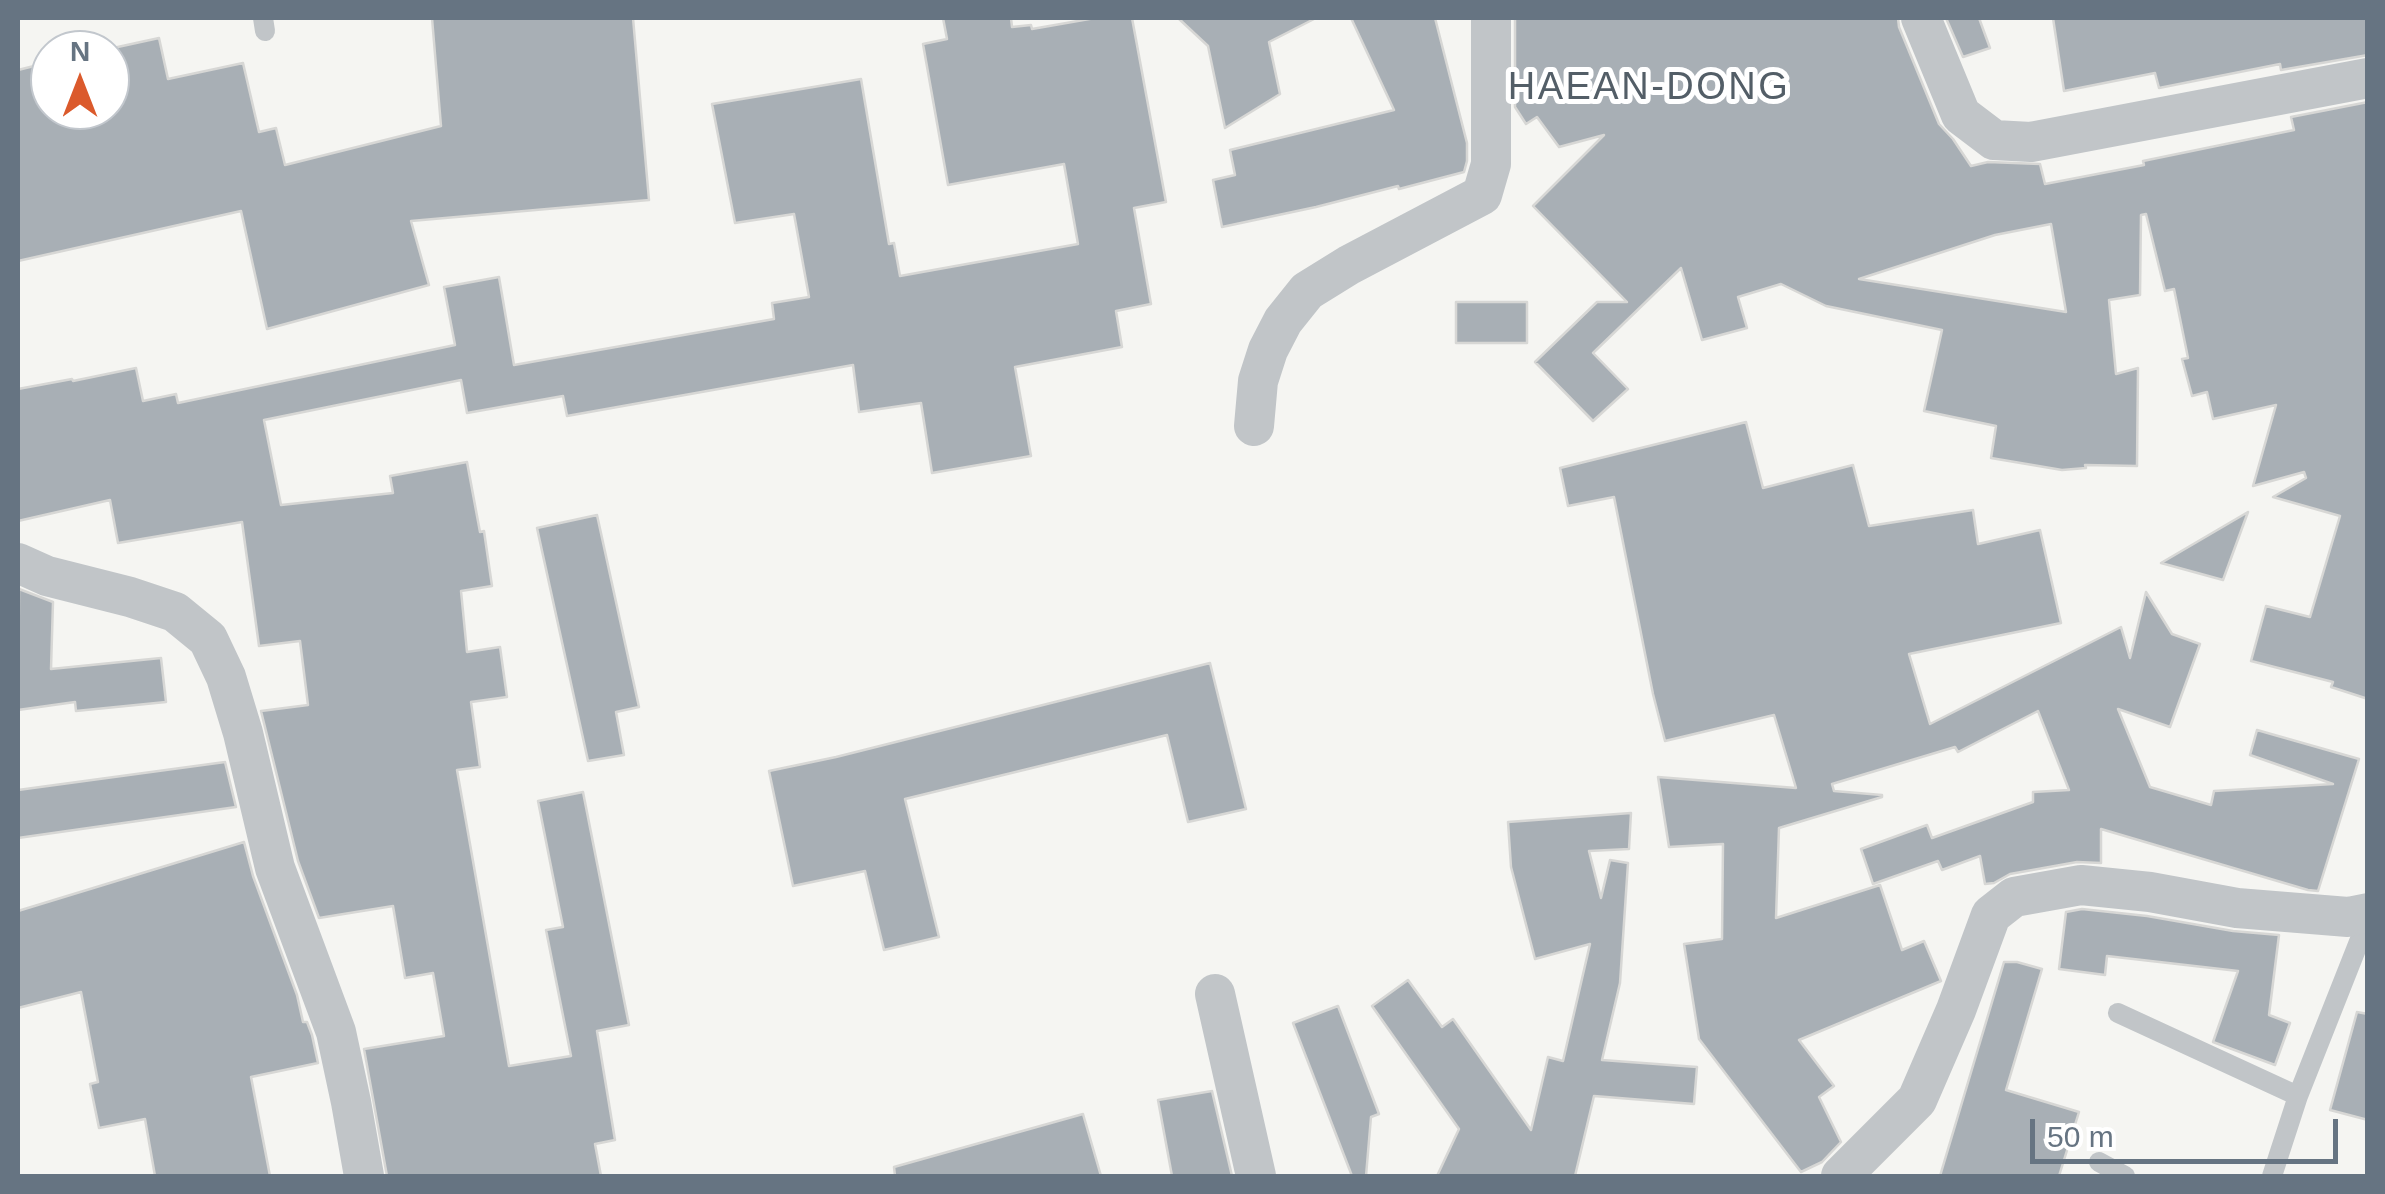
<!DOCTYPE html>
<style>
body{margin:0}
#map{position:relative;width:2385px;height:1194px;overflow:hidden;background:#f5f5f2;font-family:Helvetica,sans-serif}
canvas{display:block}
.frame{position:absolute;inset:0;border:20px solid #667482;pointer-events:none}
.north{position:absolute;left:30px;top:30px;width:100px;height:100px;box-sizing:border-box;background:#fff;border:2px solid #c2c7cd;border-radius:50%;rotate:0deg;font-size:28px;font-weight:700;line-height:40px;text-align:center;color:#667482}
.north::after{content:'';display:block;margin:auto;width:35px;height:45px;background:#db5a2c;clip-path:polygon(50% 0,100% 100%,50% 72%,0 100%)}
.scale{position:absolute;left:2030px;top:1119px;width:308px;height:45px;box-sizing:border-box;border:5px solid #667482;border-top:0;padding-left:12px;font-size:30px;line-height:35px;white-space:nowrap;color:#667482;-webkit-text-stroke:8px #fff;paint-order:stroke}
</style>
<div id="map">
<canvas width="2385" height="1194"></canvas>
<div class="frame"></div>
<div class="north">N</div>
<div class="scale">50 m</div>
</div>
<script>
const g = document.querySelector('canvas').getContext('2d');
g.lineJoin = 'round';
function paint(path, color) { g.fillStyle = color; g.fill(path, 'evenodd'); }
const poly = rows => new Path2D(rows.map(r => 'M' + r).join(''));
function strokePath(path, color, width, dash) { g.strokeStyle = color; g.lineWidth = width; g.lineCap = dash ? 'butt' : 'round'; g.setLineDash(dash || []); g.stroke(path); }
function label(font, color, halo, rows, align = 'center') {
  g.font = font + ' Helvetica,sans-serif'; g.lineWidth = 10; g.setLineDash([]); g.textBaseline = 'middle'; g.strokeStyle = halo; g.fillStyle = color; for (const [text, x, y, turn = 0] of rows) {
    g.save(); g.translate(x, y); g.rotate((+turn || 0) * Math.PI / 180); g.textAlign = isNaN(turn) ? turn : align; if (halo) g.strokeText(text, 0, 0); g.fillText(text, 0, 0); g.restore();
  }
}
const building = poly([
 [432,18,633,18,649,200,411,221,429,285,267,329,241,211,18,261,18,70,50,62,50,110,110,110,110,50,104,50,159,38,168,79,243,63,259,132,276,128,285,165,441,126,432,18],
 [943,18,1011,18,1012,27,1031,25,1032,29,1095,18,1132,18,1166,202,1134,208,1151,304,1116,311,1122,347,1015,367,1031,456,932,473,921,403,859,412,853,365,567,416,563,396,467,413,461,380,264,420,281,505,393,493,390,476,467,462,480,532,484,531,492,586,461,591,467,652,500,647,507,697,471,702,480,767,457,770,509,1066,571,1056,546,930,563,927,538,801,583,792,629,1025,597,1031,615,1140,595,1144,601,1176,387,1176,364,1049,444,1036,433,973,405,978,393,906,319,918,298,861,261,711,308,705,300,641,259,646,242,522,118,543,110,500,18,521,18,389,72,379,73,381,136,368,143,401,176,394,178,403,455,345,444,287,499,277,514,365,774,319,772,303,809,297,794,214,735,223,712,104,861,79,889,244,894,243,900,276,1078,244,1064,164,948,185,923,44,947,39,943,18],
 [1178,18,1316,18,1269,42,1280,94,1225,128,1208,46,1178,18],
 [1351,18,1435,18,1467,143,1467,161,1464,172,1399,189,1398,186,1316,207,1222,227,1213,180,1235,175,1230,150,1394,110,1351,18],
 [1515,18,1898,18,1899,27,1939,124,1953,139,1971,166,1988,162,2040,164,2045,184,2144,165,2143,161,2294,130,2291,117,2368,102,2368,699,2331,687,2333,682,2251,661,2266,606,2310,617,2340,516,2273,497,2306,478,2304,472,2253,486,2276,405,2213,419,2207,392,2192,396,2182,359,2188,358,2174,289,2165,291,2146,214,2141,215,2140,295,2109,300,2116,374,2138,368,2137,466,2085,465,2086,468,2062,470,1991,458,1996,426,1924,411,1942,330,1826,306,1781,284,1738,297,1747,328,1702,340,1681,268,1593,353,1628,389,1593,421,1535,362,1597,302,1627,302,1533,206,1604,135,1559,147,1537,117,1526,124,1515,107,1515,18],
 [2051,224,2066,312,1859,279,1995,235,2051,224],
 [1946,18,1979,18,1990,48,1963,57,1946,18],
 [2053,18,2368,18,2368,55,2281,70,2280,64,2159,88,2155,73,2064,91,2053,18],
 [1456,302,1527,302,1527,343,1456,343,1456,302],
 [1746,422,1763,488,1853,465,1869,526,1973,510,1978,544,2040,530,2061,623,1909,654,1930,724,2121,627,2130,658,2146,592,2172,634,2200,644,2170,727,2118,709,2150,787,2211,805,2214,791,2333,784,2250,755,2257,730,2359,759,2318,891,2308,890,2101,829,2101,863,2077,862,2010,874,1994,883,1985,884,1980,856,1942,870,1938,861,1873,884,1861,849,1927,825,1932,838,2033,802,2033,792,2069,790,2038,711,1958,752,1955,747,1832,784,1834,791,1882,795,1882,797,1779,828,1776,918,1880,885,1902,950,1924,941,1941,981,1799,1040,1834,1086,1819,1097,1841,1142,1822,1162,1801,1172,1699,1039,1684,944,1722,939,1723,844,1669,847,1658,777,1796,788,1774,715,1665,741,1653,694,1614,497,1568,506,1560,468,1746,422],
 [2248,512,2223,580,2161,563,2248,512],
 [597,515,639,707,616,712,624,755,588,761,537,528,597,515],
 [19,589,53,602,51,669,161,658,166,702,76,711,75,702,18,710,19,589],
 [1210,663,1246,809,1188,822,1167,735,905,799,939,937,884,950,865,871,793,886,769,771,836,757,1210,663],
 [225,762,236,807,18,838,18,790,225,762],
 [1631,813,1629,849,1589,851,1601,898,1610,860,1628,863,1620,983,1602,1060,1697,1067,1694,1104,1594,1096,1575,1176,1437,1176,1459,1129,1372,1006,1408,980,1442,1027,1453,1019,1531,1130,1548,1057,1563,1061,1590,944,1535,959,1511,867,1508,822,1631,813],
 [244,842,253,876,297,995,303,1022,307,1022,312,1035,318,1063,251,1077,270,1176,155,1176,145,1119,99,1128,90,1084,98,1082,81,992,18,1008,18,911,244,842],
 [2082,909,2147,916,2233,931,2279,935,2269,1015,2290,1023,2275,1065,2213,1042,2238,971,2107,956,2105,975,2059,969,2066,912,2082,909],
 [2004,962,2017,962,2042,969,2006,1090,2079,1112,2059,1176,1940,1176,2004,962],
 [1338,1006,1379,1114,1371,1117,1366,1176,1352,1176,1293,1023,1338,1006],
 [2357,1012,2368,1014,2368,1120,2330,1110,2357,1012],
 [1212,1091,1232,1176,1172,1176,1158,1100,1212,1091],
 [1083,1114,1101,1176,895,1176,894,1167,1083,1114]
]);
paint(building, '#a8afb5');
strokePath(building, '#d7d7d5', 2.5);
strokePath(poly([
 [263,18,265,31],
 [2118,1013,2298,1096,2368,919],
 [2099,1162,2125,1176],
 [2272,1176,2298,1096]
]), '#c1c5c8', 20);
strokePath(poly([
 [1921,18,1961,115,1994,140,2031,142,2368,78],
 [1254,426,1258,381,1268,350,1283,321,1307,291,1349,265,1482,195,1491,164,1491,18],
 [18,563,47,576,130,597,175,612,208,639,226,677,243,733,275,868,336,1032,351,1102,364,1176],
 [1215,994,1256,1176],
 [1841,1176,1917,1100,1956,1010,1991,915,2014,897,2081,885,2150,892,2237,908,2348,917,2368,913]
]), '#c1c5c8', 40);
g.letterSpacing = '2.5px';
label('38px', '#535e67', '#fff', [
 ["HAEAN-DONG",1649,89]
]);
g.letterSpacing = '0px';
</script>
